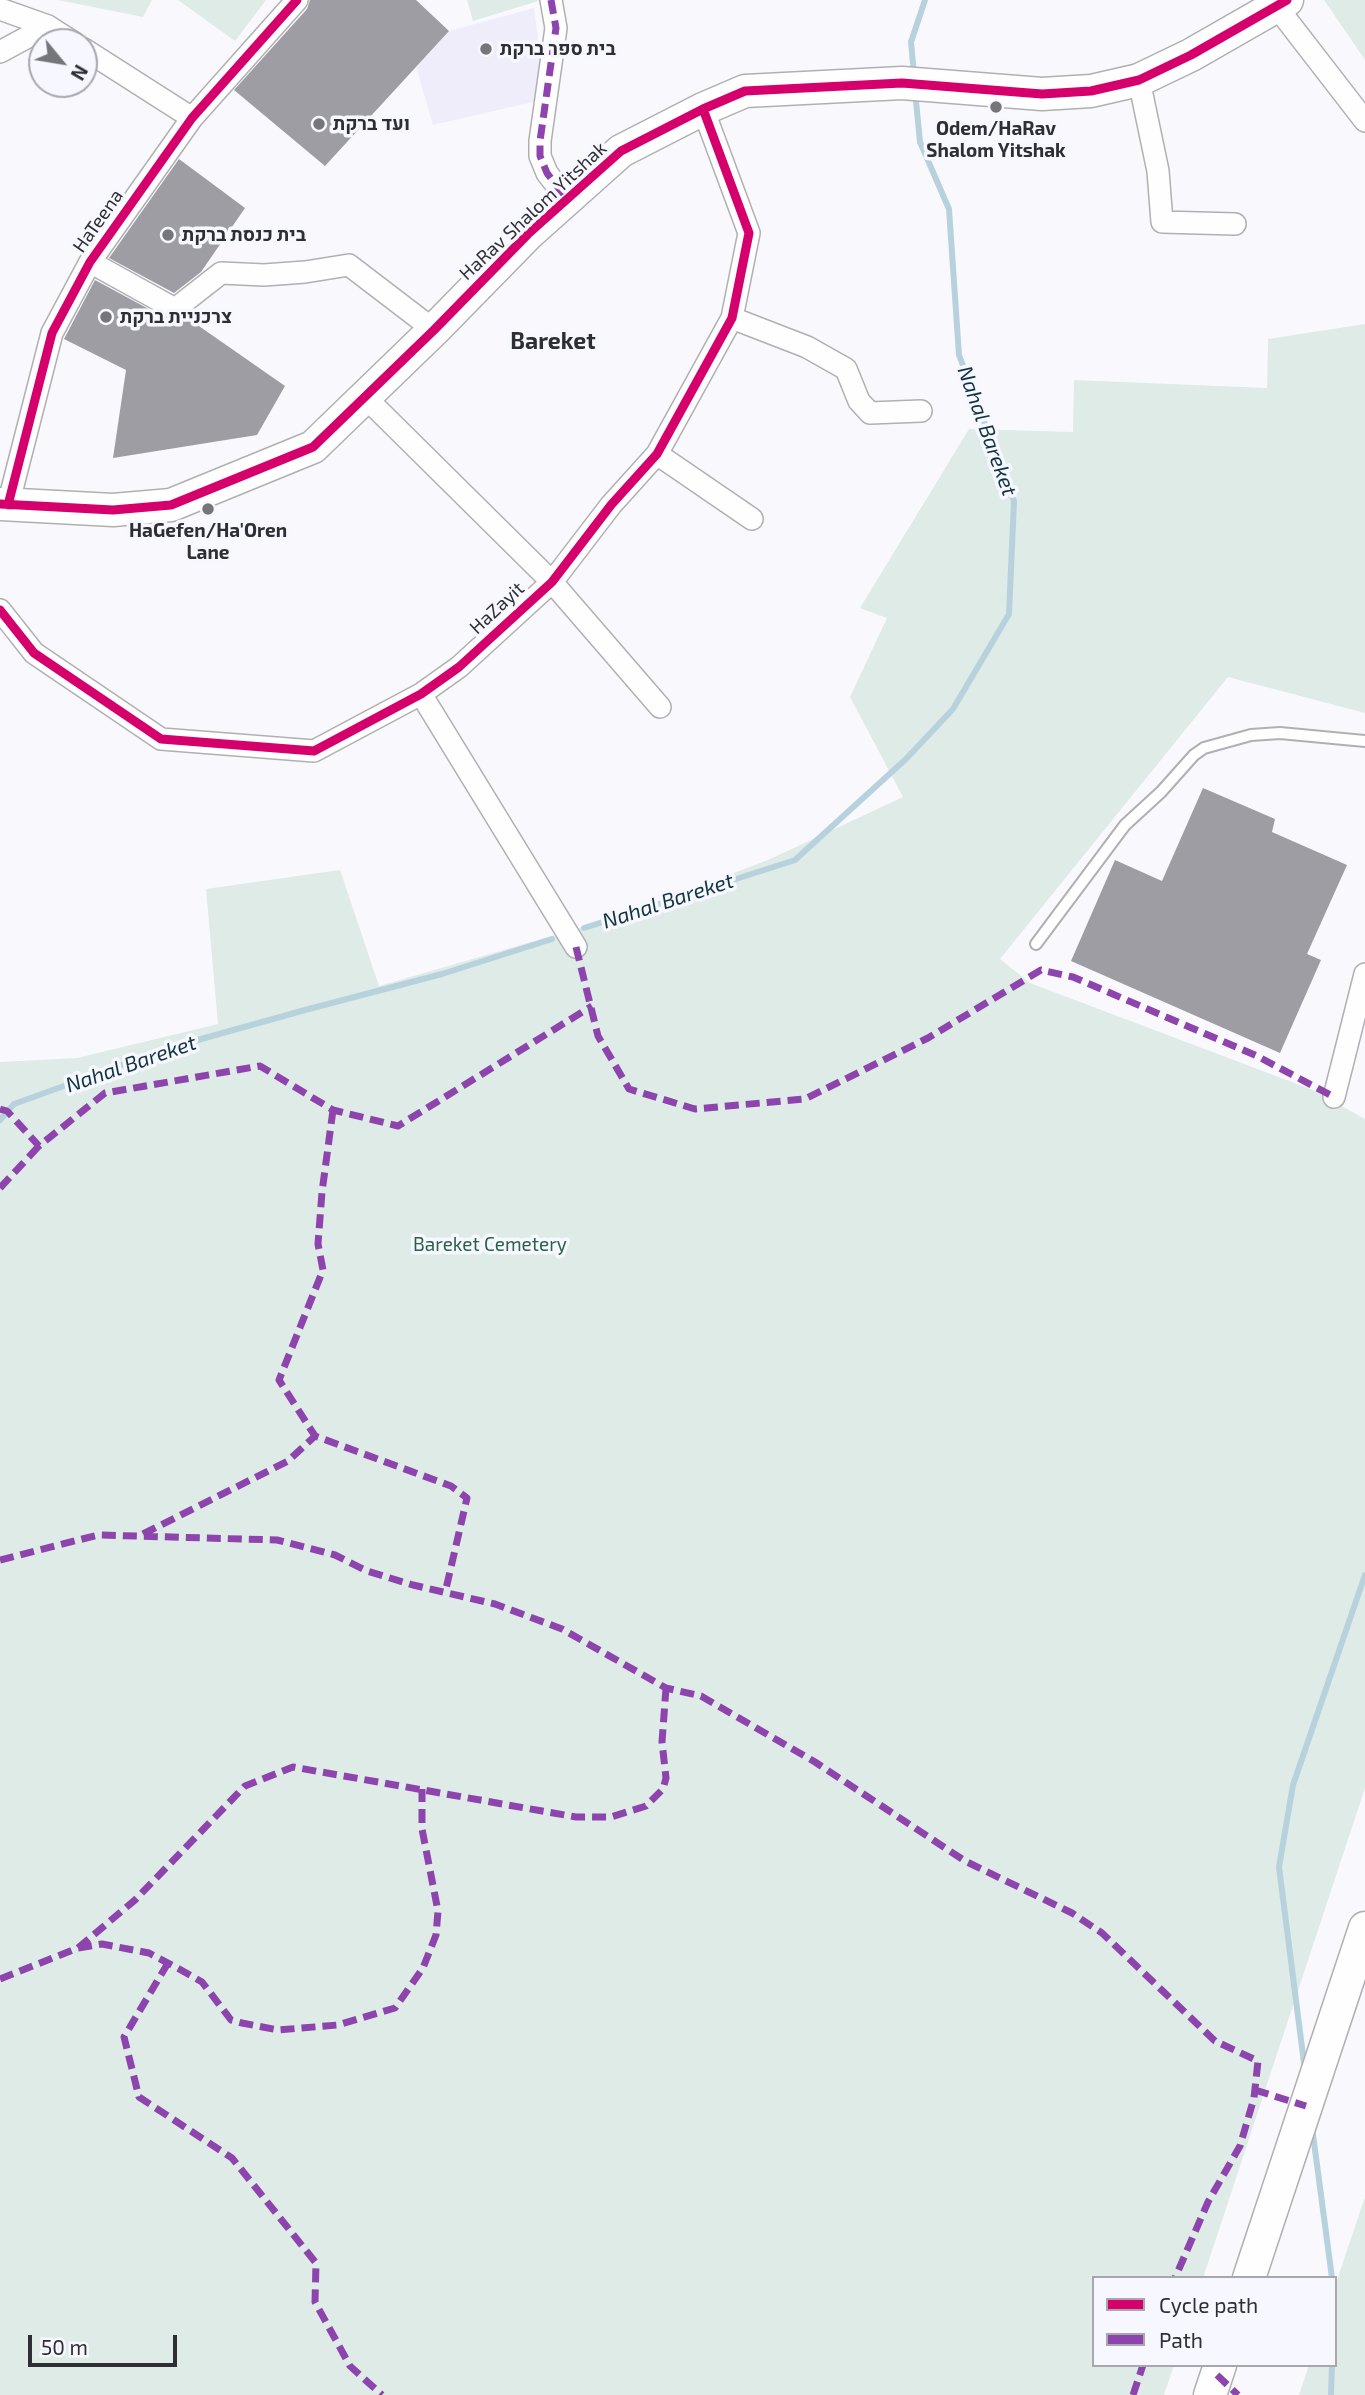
<!DOCTYPE html>
<meta charset="utf-8">
<style>
body{margin:0}
#map{position:relative;width:1365px;height:2395px;overflow:hidden;background:#f9f9fd;font-family:"Exo 2",sans-serif}
canvas{display:block}
.legend{position:absolute;left:1092px;top:2276px;width:245px;height:91px;box-sizing:border-box;background:#f7f7ff;border:2px solid #a7a7ad;margin:0;padding:9px 12px;list-style:none;font-size:21px;color:#2f2f33}
.legend li{display:flex;align-items:center;gap:14px;height:35px}
.legend b{width:35px;border:2px solid #a7a7ad}
.north{position:absolute;left:28px;top:28px;width:70px;height:70px;box-sizing:border-box;background:#f7f7ff;border:2px solid #a7a7ad;border-radius:50%;rotate:120deg;font-size:19px;font-weight:700;line-height:28px;text-align:center;color:#2f2f33}
.north::after{content:'';display:block;margin:auto;width:24px;height:32px;background:#76767a;clip-path:polygon(50% 0,100% 100%,50% 72%,0 100%)}
.scale{position:absolute;left:28px;top:2335px;width:149px;height:32px;box-sizing:border-box;border:4px solid #2f2f33;border-top:0;padding-left:9px;font-size:21px;line-height:24px;white-space:nowrap;color:#2f2f33;-webkit-text-stroke:5px #f7f7ff;paint-order:stroke}
</style>
<div id="map">
<canvas width="1365" height="2395"></canvas>
<ul class="legend">
<li><b style="height:9px;background:#d6006c"></b>Cycle path</li>
<li><b style="height:9px;background:#8e44ad"></b>Path</li>
</ul>
<div class="north">N</div>
<div class="scale">50 m</div>
</div>
<script>
const g = document.querySelector('canvas').getContext('2d');
g.lineJoin = 'round';
function paint(path, color) { g.fillStyle = color; g.fill(path, 'evenodd'); }
const poly = rows => new Path2D(rows.map(r => 'M' + r).join(''));
function strokePath(path, color, width, dash) { g.strokeStyle = color; g.lineWidth = width; g.lineCap = dash ? 'butt' : 'round'; g.setLineDash(dash || []); g.stroke(path); }
function label(font, color, halo, rows, align = 'center') {
  g.font = font + ' "Exo 2",Heebo,sans-serif'; g.lineWidth = 7; g.setLineDash([]); g.textBaseline = 'middle'; g.strokeStyle = halo; g.fillStyle = color; for (const [text, x, y, turn = 0] of rows) {
    g.save(); g.translate(x, y); g.rotate((+turn || 0) * Math.PI / 180); g.textAlign = isNaN(turn) ? turn : align; if (halo) g.strokeText(text, 0, 0); g.fillText(text, 0, 0); g.restore();
  }
}
paint(poly([
 [534,8,546,99,433,125,416,67,449,31]
]), '#efedf9');
paint(poly([
 [58,0,152,0,143,17],
 [178,0,266,0,235,41],
 [467,0,537,0,538,1,473,21],
 [1324,0,1365,0,1365,60],
 [1365,324,1365,713,1228,677,1000,959,1030,983,1313,1090,1365,1119,1365,1788,1203,2278,1094,2278,1094,2365,1174,2365,1164,2395,0,2395,0,1062,77,1058,218,1024,206,889,340,870,379,986,614,918,768,860,903,797,850,697,887,618,860,608,969,429,1073,432,1074,380,1267,388,1268,339],
 [1365,2197,1365,2395,1299,2395,1309,2365,1335,2365,1335,2286]
]), '#dfebe6');
strokePath(poly([
 [914,74,911,42,925,0],
 [584,928,795,860,906,759,953,709,1009,614,1014,501,959,355,949,209,920,142,915,91],
 [0,1120,14,1104,169,1048,305,1010,442,974,552,939],
 [1305,2071,1279,1867,1293,1785,1365,1575],
 [1312,2127,1332,2278],
 [1331,2395,1332,2365]
]), '#b8d2dd', 6);
paint(poly([
 [310,0,416,0,449,31,325,166,234,90,307,9],
 [179,159,245,208,201,272,174,293,109,258],
 [95,280,169,320,177,322,186,317,285,386,257,435,113,458,126,370,64,339],
 [1203,788,1275,819,1272,832,1347,865,1307,954,1321,960,1280,1053,1071,961,1115,860,1162,881]
]), '#9d9da3');
const lane = poly([
 [1036,944,1125,825,1161,792,1194,755,1204,748,1251,735,1280,733,1365,741]
]);
const street = poly([
 [551,0,556,28,540,141,540,156,547,173,567,199],
 [1276,6,1365,121],
 [0,9,48,26,73,42],
 [84,49,192,118],
 [0,52,48,26],
 [1139,80,1158,171,1162,222,1235,224],
 [90,262,175,309,221,273,264,275,305,272,349,265,434,330],
 [732,318,807,347,846,369,859,401,870,413,921,411],
 [365,397,552,582,660,707],
 [657,454,752,519],
 [8,505,52,333,90,262,192,118,297,0],
 [0,610,34,653,161,739,314,751,421,694,459,667,552,582,611,505,657,454,732,318,749,233,703,109],
 [421,694,576,947],
 [1334,1097,1365,974]
]);
const secondary = poly([
 [0,504,113,510,171,505,313,447,434,330,528,234,621,151,703,109,745,91,902,83,1042,94,1091,91,1139,80,1191,55,1287,0],
 [1249,2278,1365,1928],
 [1210,2395,1220,2365]
]);
strokePath(lane, '#b0b0b3', 14);
strokePath(street, '#b0b0b3', 24);
strokePath(secondary, '#b0b0b3', 35);
strokePath(lane, '#fefeff', 10);
strokePath(street, '#fefeff', 21);
strokePath(secondary, '#fefeff', 32);
strokePath(poly([
 [551,0,556,28,540,141,540,156,547,173,567,199],
 [576,947,598,1036,629,1089,695,1109,805,1099,928,1038,1041,970,1073,977,1257,1056,1334,1097],
 [0,1109,7,1111,39,1146,105,1093,260,1066,333,1110,398,1126,592,1006],
 [333,1110,322,1192,318,1244,323,1270,279,1380,315,1436,451,1486,467,1498,445,1593],
 [0,1188,39,1146],
 [143,1534,288,1461,315,1436],
 [0,1560,98,1535,277,1540,335,1555,367,1571,413,1585,495,1604,562,1629,666,1688,701,1696,815,1762,965,1861,1072,1913,1102,1933,1215,2041,1258,2061,1254,2098,1240,2146,1208,2202,1175,2278],
 [78,1948,135,1900,245,1786,293,1767,576,1817,611,1817,646,1806,663,1789,666,1778,662,1742,666,1688],
 [168,1963,124,2037,139,2097,232,2158,316,2263,315,2302,350,2366,382,2395],
 [0,1979,78,1948,102,1944,149,1953,181,1970,202,1982,231,2020,242,2023,278,2030,338,2025,395,2008,423,1968,436,1935,438,1911,422,1829,422,1789],
 [1255,2090,1306,2106],
 [1217,2375,1238,2395],
 [1133,2395,1143,2365]
]), '#8e44ad', 7, [14, 7]);
strokePath(poly([
 [0,504,113,510,171,505,313,447,434,330,528,234,621,151,703,109,745,91,902,83,1042,94,1091,91,1139,80,1191,55,1287,0],
 [8,505,52,333,90,262,192,118,297,0],
 [0,610,34,653,161,739,314,751,421,694,459,667,552,582,611,505,657,454,732,318,749,233,703,109]
]), '#d6006c', 9);
for (const [x, y, r, color] of [
 [486,49,7,"#76767a"],
 [996,107,7,"#76767a"],
 [319,124,7,"#76767a"],
 [168,235,7,"#76767a"],
 [106,317,7,"#76767a"],
 [208,509,7,"#76767a"]
]) { const dot = new Path2D(); dot.arc(x, y, r, 0, 2 * Math.PI); g.fillStyle = color; g.fill(dot); strokePath(dot, '#f7f7ff', 2.5); }
label('bold 19px', '#2f2f33', '#f7f7ff', [
 ["בית ספר ברקת",500,49],
 ["ועד ברקת",333,124],
 ["Odem/HaRav",996,129,"center"],
 ["Shalom Yitshak",996,151,"center"],
 ["בית כנסת ברקת",182,235],
 ["צרכניית ברקת",120,317],
 ["HaGefen/Ha'Oren",208,531,"center"],
 ["Lane",208,553,"center"]
], 'left');
label('19px', '#2f2f33', '#f7f7ff', [
 ["HaRav Shalom Yitshak",533,211,-43],
 ["HaTeena",98,221,-55],
 ["HaZayit",497,608,-43]
]);
label('19px', '#2a6247', '#f7f7ff', [
 ["Bareket Cemetery",490,1245]
]);
label('italic 21px', '#0f343e', '#f7f7ff', [
 ["Nahal Bareket",987,431,70],
 ["Nahal Bareket",668,901,-18],
 ["Nahal Bareket",131,1064,-19]
]);
label('bold 23px', '#2f2f33', '#f7f7ff', [
 ["Bareket",553,341]
]);
</script>
